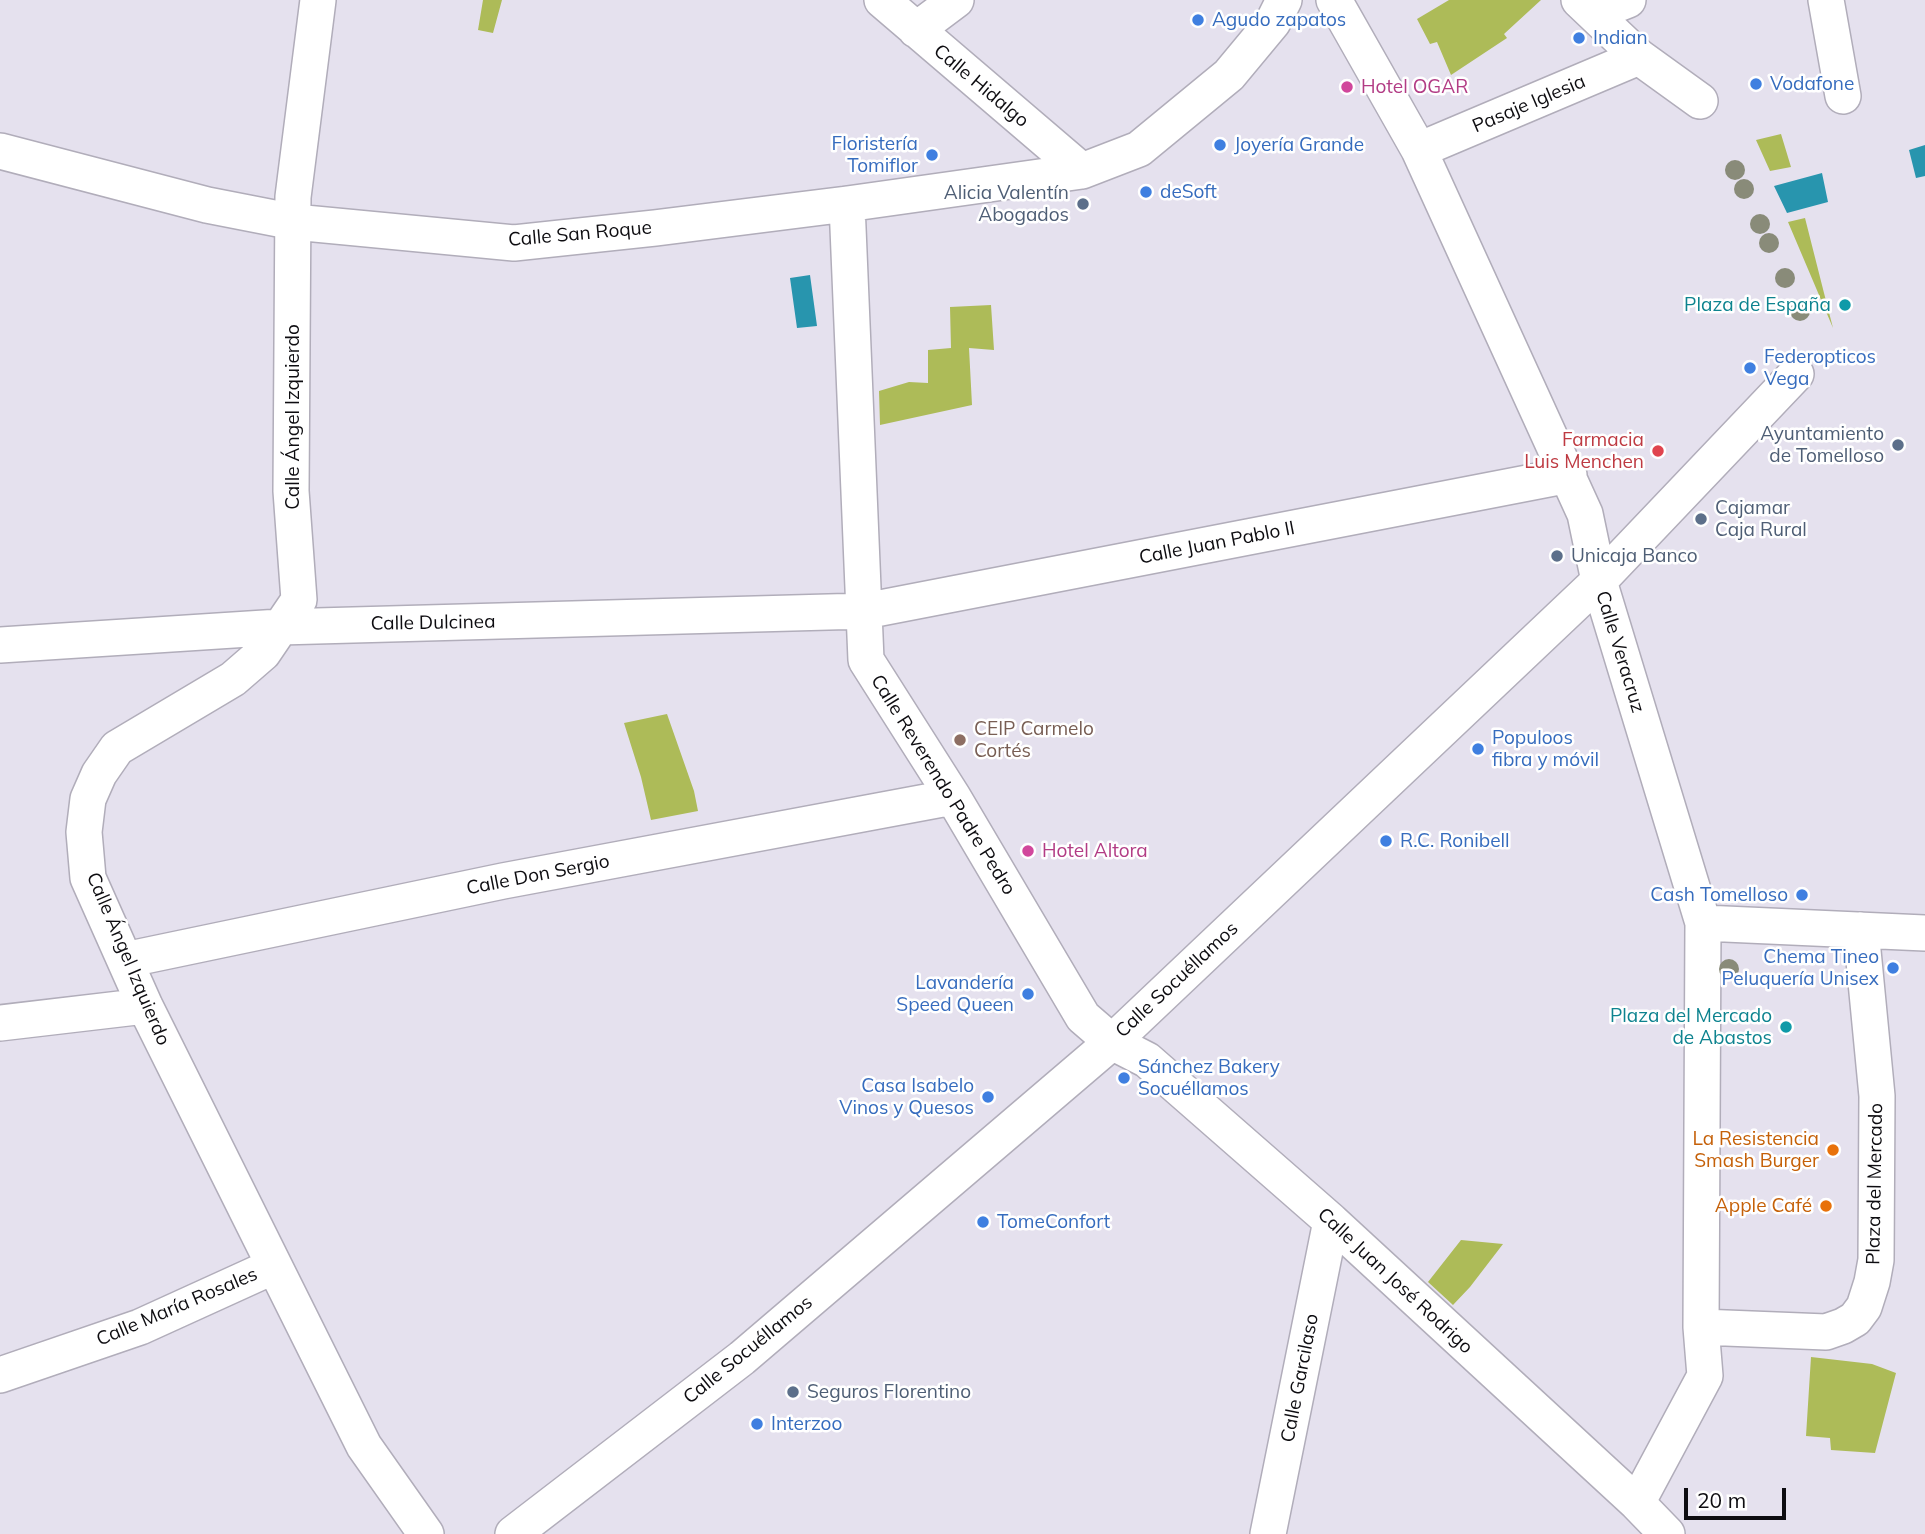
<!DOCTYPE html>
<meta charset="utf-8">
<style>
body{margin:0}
#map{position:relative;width:1925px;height:1534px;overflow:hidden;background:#e5e1ee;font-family:Mulish,sans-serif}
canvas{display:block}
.scale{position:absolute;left:1684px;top:1488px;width:102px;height:32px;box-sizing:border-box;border:4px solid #0d0c10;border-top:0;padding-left:9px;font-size:21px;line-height:24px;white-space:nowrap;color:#0d0c10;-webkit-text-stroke:5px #fff;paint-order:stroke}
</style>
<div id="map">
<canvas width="1925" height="1534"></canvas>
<div class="scale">20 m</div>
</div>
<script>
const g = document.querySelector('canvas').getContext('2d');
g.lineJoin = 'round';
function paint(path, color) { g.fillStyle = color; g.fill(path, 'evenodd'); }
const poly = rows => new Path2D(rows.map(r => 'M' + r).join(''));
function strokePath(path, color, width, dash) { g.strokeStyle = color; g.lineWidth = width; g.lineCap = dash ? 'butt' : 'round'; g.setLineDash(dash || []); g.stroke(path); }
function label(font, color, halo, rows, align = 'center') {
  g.font = font + ' Mulish,sans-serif'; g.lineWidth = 5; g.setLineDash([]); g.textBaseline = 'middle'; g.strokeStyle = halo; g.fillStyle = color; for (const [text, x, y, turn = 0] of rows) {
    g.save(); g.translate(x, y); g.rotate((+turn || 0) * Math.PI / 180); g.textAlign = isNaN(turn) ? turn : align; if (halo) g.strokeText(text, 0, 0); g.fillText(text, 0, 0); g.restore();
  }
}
paint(poly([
 [483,0,502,0,493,33,478,30],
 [1449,0,1541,0,1504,34,1507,38,1451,75,1437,42,1430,44,1417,19],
 [1781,134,1791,167,1770,171,1756,140],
 [1805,218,1824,293,1833,328,1788,222],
 [991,305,994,350,969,348,972,405,880,425,879,391,909,382,928,383,928,350,951,348,950,307],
 [667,714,694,791,698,811,651,820,641,777,624,723],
 [1461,1240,1503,1244,1470,1287,1453,1305,1428,1282],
 [1811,1357,1872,1364,1896,1373,1875,1453,1831,1450,1830,1438,1806,1436]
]), '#adbb58');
paint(poly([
 [1925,145,1925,176,1916,178,1909,150],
 [1822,173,1828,202,1787,213,1774,186],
 [810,275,817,326,797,328,790,278]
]), '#2895ae');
const street = poly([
 [318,0,293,197,291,491,299,600,263,653,233,679,117,748,99,774,88,799,84,832,88,878,145,1006,364,1446,426,1534],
 [882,0,1082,171],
 [1334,0,1419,150,1585,514,1599,581,1703,923,1701,1327,1705,1376,1637,1503],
 [1579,0,1639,57,1700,101],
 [1826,0,1843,96],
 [1595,13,1628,0],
 [916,30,956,0],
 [1419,150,1639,57],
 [0,151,207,205,294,222,514,243,655,228,847,204,1082,171,1139,149,1229,75,1273,22,1284,0],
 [847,204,866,660,953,797,1083,1017,1112,1042,1147,1060,1331,1221,1637,1503,1667,1534],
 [0,645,280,627,865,611,1569,475],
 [1703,923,1925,933],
 [125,960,503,881,953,797],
 [0,1023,145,1006],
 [1701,1327,1826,1332,1843,1326,1855,1319,1864,1307,1872,1282,1876,1260,1877,1096,1861,930],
 [0,1375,140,1327,274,1266],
 [513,1534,742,1358,1112,1042,1599,581,1796,374],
 [1268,1534,1331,1221]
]);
strokePath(street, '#b1adba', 38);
strokePath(street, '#fff', 35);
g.fillStyle = '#898b79';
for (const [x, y] of [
 [1735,170],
 [1744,189],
 [1760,224],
 [1769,243],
 [1785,278],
 [1800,311],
 [1729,969]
]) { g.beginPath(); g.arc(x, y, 10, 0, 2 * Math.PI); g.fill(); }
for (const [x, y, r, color] of [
 [1198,20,7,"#3f7fe0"],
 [1579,38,7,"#3f7fe0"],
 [1756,84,7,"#3f7fe0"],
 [1347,87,7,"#d1479c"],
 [1220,145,7,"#3f7fe0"],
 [932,155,7,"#3f7fe0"],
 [1146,192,7,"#3f7fe0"],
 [1083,204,7,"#5c6f8a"],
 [1845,305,7,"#0f9aa8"],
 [1750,368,7,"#3f7fe0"],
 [1898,445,7,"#5c6f8a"],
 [1658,451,7,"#e0444e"],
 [1701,519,7,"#5c6f8a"],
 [1557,556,7,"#5c6f8a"],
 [960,740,7,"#8d6e63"],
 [1478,749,7,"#3f7fe0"],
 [1386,841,7,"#3f7fe0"],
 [1028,851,7,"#d1479c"],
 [1802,895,7,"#3f7fe0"],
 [1893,968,7,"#3f7fe0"],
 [1028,994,7,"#3f7fe0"],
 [1786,1027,7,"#0f9aa8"],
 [1124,1078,7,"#3f7fe0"],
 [988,1097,7,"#3f7fe0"],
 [1833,1150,7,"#e8710a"],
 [1826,1206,7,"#e8710a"],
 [983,1222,7,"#3f7fe0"],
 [793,1392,7,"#5c6f8a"],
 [757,1424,7,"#3f7fe0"]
]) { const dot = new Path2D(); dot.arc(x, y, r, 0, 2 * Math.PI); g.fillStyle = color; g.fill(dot); strokePath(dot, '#fff', 2.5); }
label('19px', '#366cbe', '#fff', [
 ["Agudo zapatos",1212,20],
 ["Indian",1593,38],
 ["Vodafone",1770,84],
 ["Floristería",918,144,"right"],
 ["Tomiflor",918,166,"right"],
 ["Joyería Grande",1234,145],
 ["deSoft",1160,192],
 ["Federopticos",1764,357],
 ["Vega",1764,379],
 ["Populoos",1492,738],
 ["fibra y móvil",1492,760],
 ["R.C. Ronibell",1400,841],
 ["Cash Tomelloso",1788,895,"right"],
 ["Chema Tineo",1879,957,"right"],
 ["Peluquería Unisex",1879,979,"right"],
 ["Lavandería",1014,983,"right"],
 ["Speed Queen",1014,1005,"right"],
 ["Sánchez Bakery",1138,1067],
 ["Socuéllamos",1138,1089],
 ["Casa Isabelo",974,1086,"right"],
 ["Vinos y Quesos",974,1108,"right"],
 ["TomeConfort",997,1222],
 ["Interzoo",771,1424]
], 'left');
label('19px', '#0d0c10', '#fff', [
 ["Calle Hidalgo",981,86,40],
 ["Pasaje Iglesia",1529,104,-23],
 ["Calle San Roque",580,234,-5],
 ["Calle Ángel Izquierdo",293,417,-90],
 ["Calle Juan Pablo II",1217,543,-11],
 ["Calle Dulcinea",433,623,-1],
 ["Calle Veracruz",1620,652,73],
 ["Calle Reverendo Padre Pedro",943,785,58],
 ["Calle Don Sergio",538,875,-11],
 ["Calle Ángel Izquierdo",128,959,67],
 ["Calle Socuéllamos",1177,980,-43],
 ["Plaza del Mercado",1875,1184,-89],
 ["Calle Juan José Rodrigo",1395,1281,43],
 ["Calle María Rosales",177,1307,-23],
 ["Calle Socuéllamos",748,1350,-39],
 ["Calle Garcilaso",1300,1378,-79]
]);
label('19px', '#b23c85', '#fff', [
 ["Hotel OGAR",1361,87],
 ["Hotel Altora",1042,851]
], 'left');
label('19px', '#4e5e75', '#fff', [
 ["Alicia Valentín",1069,193,"right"],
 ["Abogados",1069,215,"right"],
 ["Ayuntamiento",1884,434,"right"],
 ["de Tomelloso",1884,456,"right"],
 ["Cajamar",1715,508],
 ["Caja Rural",1715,530],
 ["Unicaja Banco",1571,556],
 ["Seguros Florentino",807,1392]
], 'left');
label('19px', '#0d838f', '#fff', [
 ["Plaza de España",1831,305],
 ["Plaza del Mercado",1772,1016],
 ["de Abastos",1772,1038]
], 'right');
label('19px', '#be3a42', '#fff', [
 ["Farmacia",1644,440],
 ["Luis Menchen",1644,462]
], 'right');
label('19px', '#785e54', '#fff', [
 ["CEIP Carmelo",974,729],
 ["Cortés",974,751]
], 'left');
label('19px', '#c56008', '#fff', [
 ["La Resistencia",1819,1139],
 ["Smash Burger",1819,1161],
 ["Apple Café",1812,1206]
], 'right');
</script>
